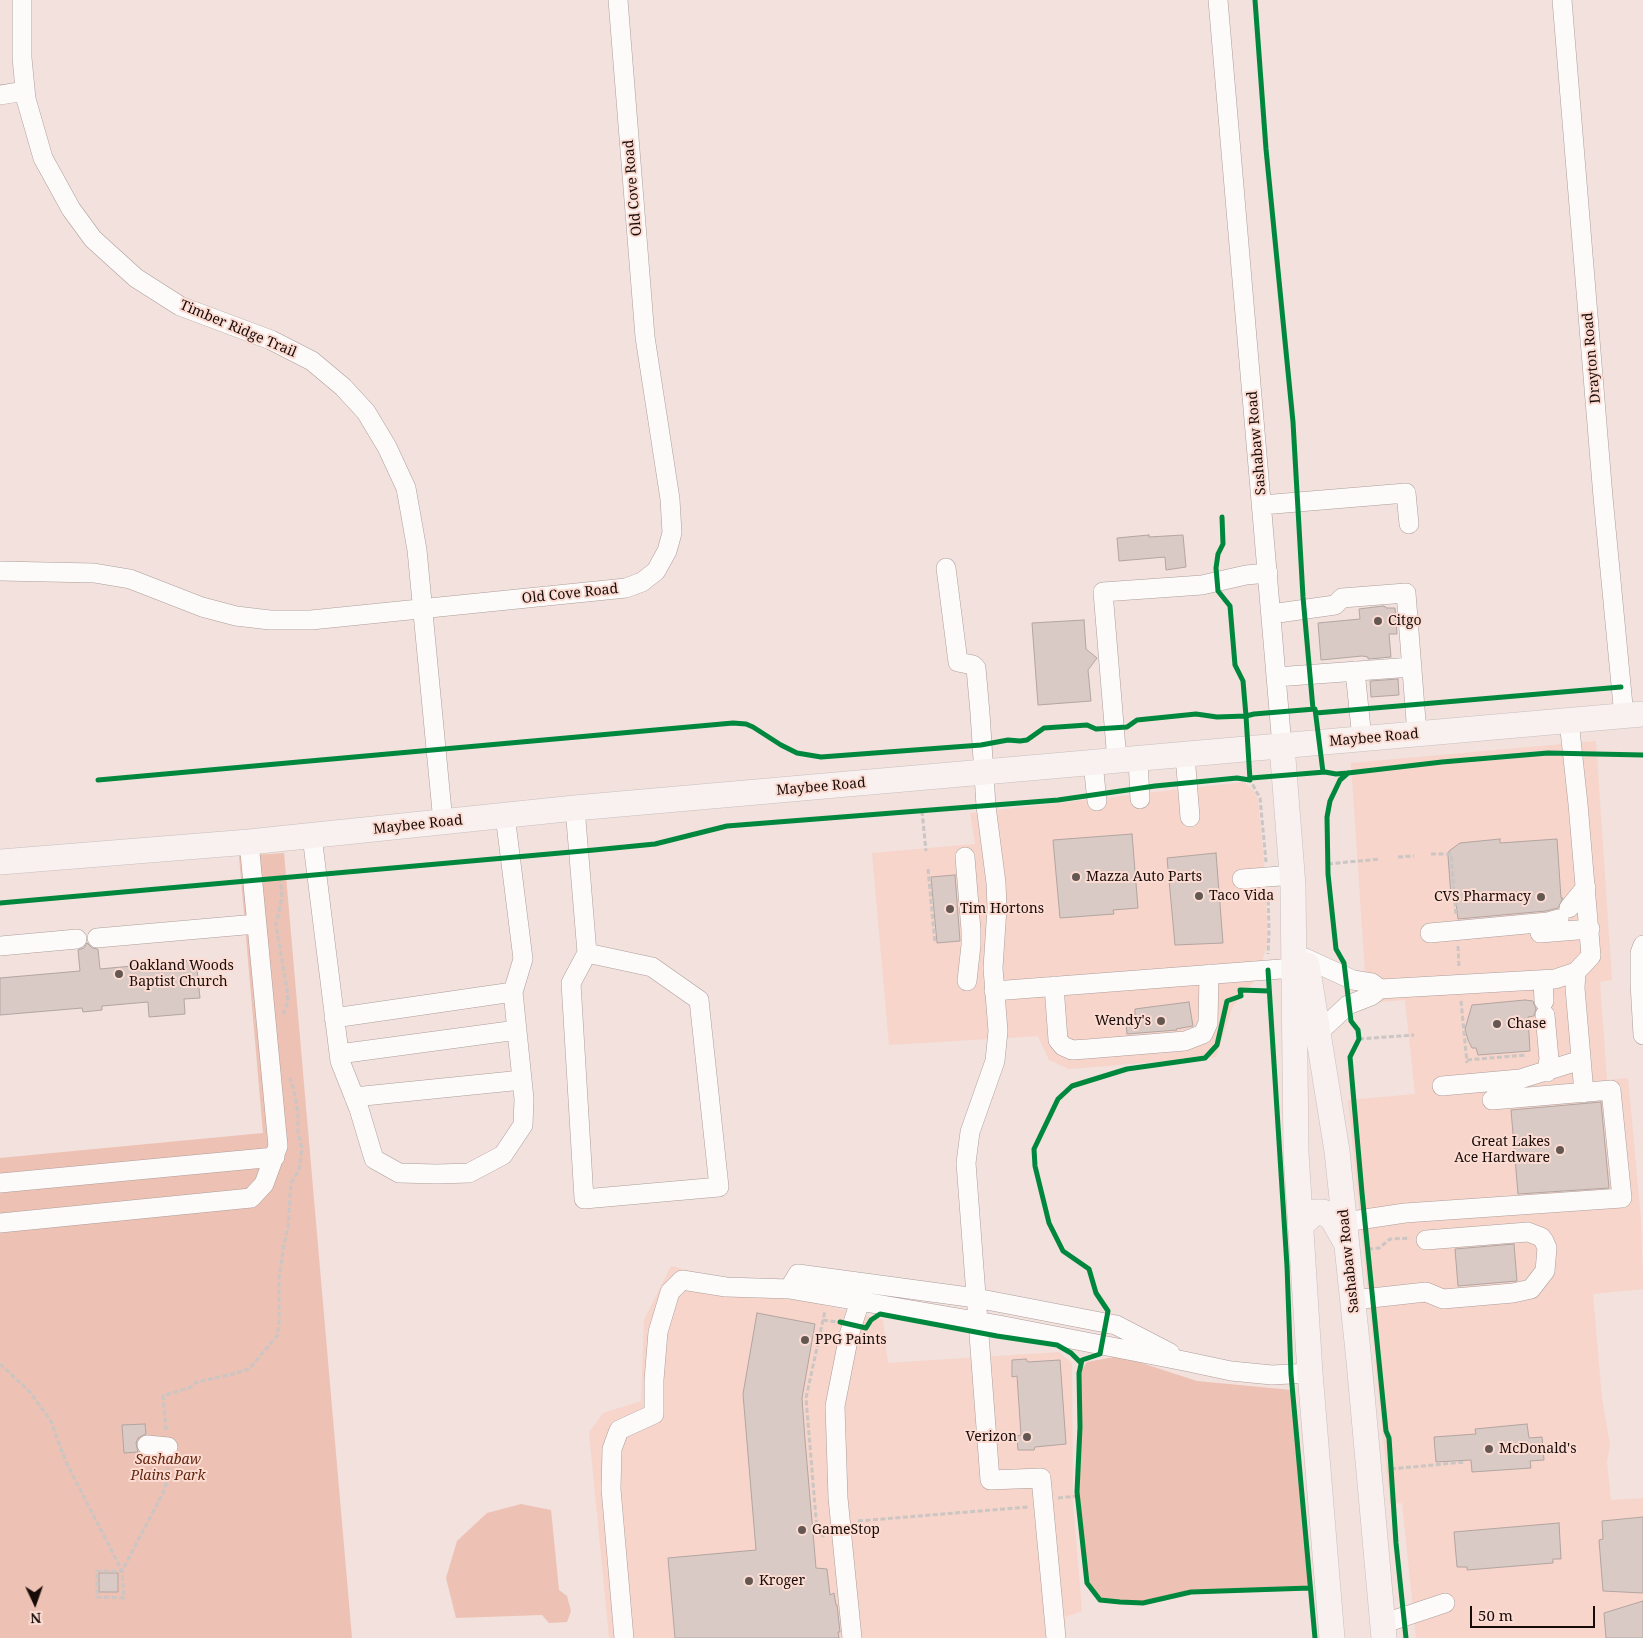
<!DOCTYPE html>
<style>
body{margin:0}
#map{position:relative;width:1643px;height:1638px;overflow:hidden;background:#f2e1dc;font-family:"Noto Serif",serif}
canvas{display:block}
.north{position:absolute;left:10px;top:1578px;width:50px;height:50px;-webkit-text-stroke:4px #fcdcd2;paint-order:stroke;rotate:177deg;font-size:14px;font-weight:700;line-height:20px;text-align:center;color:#180c08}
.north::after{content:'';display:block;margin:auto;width:18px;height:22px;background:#180c08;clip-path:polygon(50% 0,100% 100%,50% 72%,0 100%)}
.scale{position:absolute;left:1470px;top:1606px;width:125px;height:22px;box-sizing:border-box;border:2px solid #180c08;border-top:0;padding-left:6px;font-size:15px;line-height:18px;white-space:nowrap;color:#180c08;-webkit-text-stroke:4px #fcdcd2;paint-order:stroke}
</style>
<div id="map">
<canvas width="1643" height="1638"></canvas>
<div class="north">N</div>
<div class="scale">50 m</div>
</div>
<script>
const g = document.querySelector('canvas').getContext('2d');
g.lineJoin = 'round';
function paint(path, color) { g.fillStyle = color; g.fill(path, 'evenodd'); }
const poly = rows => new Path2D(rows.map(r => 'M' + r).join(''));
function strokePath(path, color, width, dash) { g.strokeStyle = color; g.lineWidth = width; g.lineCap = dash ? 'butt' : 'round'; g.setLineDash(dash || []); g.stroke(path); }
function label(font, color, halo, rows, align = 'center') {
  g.font = font + ' "Noto Serif",serif'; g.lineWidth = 4; g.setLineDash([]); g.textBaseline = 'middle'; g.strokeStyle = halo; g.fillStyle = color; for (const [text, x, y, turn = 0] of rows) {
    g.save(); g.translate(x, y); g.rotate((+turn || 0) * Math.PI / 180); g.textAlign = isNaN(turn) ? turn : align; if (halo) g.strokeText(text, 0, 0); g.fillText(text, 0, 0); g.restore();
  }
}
paint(poly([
 [1596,741,1612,980,1600,982,1607,1080,1628,1078,1641,1219,1643,1289,1593,1294,1602,1398,1610,1445,1607,1462,1611,1500,1643,1498,1643,1638,1416,1638,1402,1503,1390,1504,1348,1100,1415,1094,1405,1000,1367,1003,1351,763],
 [1244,782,1256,793,1258,801,1264,861,1268,942,1257,978,1233,1006,1216,1057,1069,1069,1049,1060,1038,1036,889,1045,872,853,975,844,970,813],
 [671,1266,883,1320,888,1363,1059,1352,1072,1363,1073,1504,1082,1611,1065,1617,1066,1638,609,1638,589,1432,603,1413,641,1401,644,1320]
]), '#f7d5cb');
paint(poly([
 [284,853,352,1638,0,1638,0,1158,263,1133,239,856],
 [1120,1356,1197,1381,1292,1390,1310,1588,1191,1592,1143,1603,1100,1600,1087,1583,1077,1492,1080,1427,1079,1373,1087,1362],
 [521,1504,551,1510,559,1590,567,1596,571,1611,567,1622,549,1623,542,1615,456,1618,446,1578,457,1541,487,1513]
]), '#edc1b3');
const building = poly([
 [1149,535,1149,537,1183,535,1186,567,1166,570,1165,557,1119,561,1117,538,1149,535],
 [1383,606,1386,607,1386,608,1395,608,1397,634,1389,634,1391,657,1368,659,1368,657,1362,656,1321,660,1318,623,1360,619,1359,609,1383,606],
 [1084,620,1086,649,1097,658,1088,670,1091,701,1038,705,1032,623,1084,620],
 [1398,679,1399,695,1371,697,1370,681,1398,679],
 [1132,834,1138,908,1113,910,1114,914,1060,918,1053,840,1132,834],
 [1500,839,1500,843,1557,839,1561,898,1563,898,1558,908,1546,911,1458,919,1455,896,1451,896,1448,856,1449,851,1460,843,1500,839],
 [1216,853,1223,943,1175,945,1167,858,1216,853],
 [955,875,960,941,937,943,931,877,955,875],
 [87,943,92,948,98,949,100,969,196,960,200,998,184,999,185,1014,149,1017,148,1002,102,1006,102,1010,83,1012,82,1008,0,1015,0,978,80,971,78,950,84,948,87,943],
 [1525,1000,1533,1001,1536,1009,1534,1016,1528,1017,1530,1051,1478,1055,1476,1048,1472,1048,1468,1040,1465,1029,1472,1005,1525,1000],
 [1189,1002,1193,1026,1176,1029,1177,1030,1127,1034,1126,1022,1135,1020,1135,1009,1189,1002],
 [1601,1102,1609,1188,1518,1194,1511,1110,1601,1102],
 [1514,1244,1517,1281,1458,1286,1455,1249,1514,1244],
 [757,1313,815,1324,802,1398,805,1440,816,1568,827,1569,830,1595,834,1593,836,1605,837,1605,840,1632,838,1632,839,1638,675,1638,668,1558,756,1550,743,1394,757,1313],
 [1026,1359,1028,1362,1060,1360,1066,1444,1035,1447,1034,1450,1018,1450,1017,1436,1021,1435,1017,1376,1012,1377,1012,1360,1026,1359],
 [145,1424,146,1434,138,1438,136,1443,138,1452,124,1453,122,1425,145,1424],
 [1527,1424,1529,1438,1542,1437,1544,1460,1530,1461,1531,1468,1472,1472,1471,1460,1436,1462,1434,1437,1476,1434,1475,1429,1527,1424],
 [1643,1517,1643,1593,1603,1591,1599,1540,1603,1539,1602,1521,1643,1517],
 [1559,1523,1561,1559,1553,1559,1553,1563,1467,1570,1467,1567,1457,1567,1454,1532,1559,1523],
 [99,1573,118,1573,118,1592,99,1592,99,1573],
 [1643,1601,1643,1638,1606,1638,1604,1613,1643,1601]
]);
paint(building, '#d9cac6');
strokePath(building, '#b3a5a1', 1);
const minor = poly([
 [22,0,22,58,26,99,43,158,71,209,93,239,136,278,180,306,271,340,312,361,343,387,366,412,387,447,406,488,417,550,443,822],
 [1218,0,1282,746],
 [1562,0,1603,497,1624,716],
 [0,95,25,91],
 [1262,505,1406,493,1409,524],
 [946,568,958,662,973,665,976,668,980,713,986,806,996,883,997,908,993,968,998,1031,995,1061,970,1132,966,1163,990,1480,1041,1478,1056,1638],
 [0,571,94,573,130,579,202,607,236,616,270,620,311,620,626,588,642,582,656,571,667,551,672,533,670,499,645,337,618,0],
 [1271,614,1335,605,1342,598,1406,593,1417,734],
 [1355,671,1362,739],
 [1276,677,1412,667],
 [1185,755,1190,817],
 [1138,759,1140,799],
 [1117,761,1103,592,1202,585,1246,575,1268,573],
 [1093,763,1097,801],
 [575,808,587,953,652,967,699,1000,719,1187,584,1199,571,983,587,953],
 [312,836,340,1061,359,1109,374,1159,399,1173,437,1174,469,1173,503,1155,523,1125,524,1099,513,992,523,959,505,815],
 [965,857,971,930,971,945,967,981],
 [1242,879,1293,875],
 [1569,908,1586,887],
 [1430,933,1548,922,1559,919],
 [1540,933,1590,929],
 [97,938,256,924],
 [1643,945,1640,953,1640,983,1643,1035],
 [0,946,77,939],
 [1305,958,1353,980,1372,983,1380,989],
 [1576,972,1575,988,1584,1093],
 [1543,980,1544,1001],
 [1054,986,1058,1040,1063,1046,1072,1050,1087,1049,1185,1041,1203,1034,1208,1023,1209,974],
 [994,991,1294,968],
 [1545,1015,1549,1059,1547,1072],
 [334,1018,513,992],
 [1318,1033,1348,1005,1371,996,1380,989,1555,979,1576,972,1591,956,1578,804,1569,721],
 [339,1054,517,1030],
 [1442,1086,1520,1079,1581,1060],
 [354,1097,522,1080],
 [0,1183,275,1157],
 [1345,1222,1405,1213,1622,1198,1611,1090,1492,1100],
 [0,1223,251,1198,264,1184,278,1146,249,842],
 [789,1289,798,1274,976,1298,1116,1325,1170,1353],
 [1353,1300,1426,1292,1443,1299,1513,1293,1531,1289,1545,1271,1547,1248,1544,1241,1541,1237,1528,1232,1426,1240],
 [147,1445,168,1447],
 [1382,1624,1445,1603],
 [624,1638,611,1489,612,1449,619,1430,654,1414,654,1380,658,1332,670,1292,682,1280,726,1287,789,1289,999,1325,1184,1361,1231,1371,1272,1375,1310,1373],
 [852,1638,838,1498,835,1406,849,1335,864,1289]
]);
const major = poly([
 [1282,746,1293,886,1296,1153,1310,1373,1332,1638],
 [0,862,249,842,575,808,1643,714],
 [1307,965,1337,1151,1359,1361,1384,1638],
 [1300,1226,1315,1212,1323,1212,1332,1218,1345,1241]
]);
strokePath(minor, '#ac9e9a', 20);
strokePath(major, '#c8bfbc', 26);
strokePath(poly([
 [1251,778,1250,780,1260,798,1266,862],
 [922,811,926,851],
 [1431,854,1451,854,1456,915],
 [1398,857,1414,856],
 [1328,864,1380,859],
 [928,869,935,943],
 [280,877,282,897,276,925,287,989,288,1002,283,1015],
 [1268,893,1269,932,1268,954],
 [1458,946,1459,968],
 [1461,1001,1467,1063],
 [1359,1039,1414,1035],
 [1467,1060,1526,1055],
 [1368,1249,1379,1248,1390,1239,1410,1238],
 [823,1320,837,1322],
 [0,1364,29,1391,51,1421,65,1460,122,1571,124,1598,97,1597,97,1571,122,1571,165,1489,169,1463],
 [166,1430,163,1396,191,1387,197,1382,233,1374,249,1369,277,1336,279,1326,279,1278,284,1244,288,1228,291,1183,299,1170,302,1148,298,1132,298,1113,294,1090,290,1078],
 [1391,1469,1465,1462],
 [1058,1498,1078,1496],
 [858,1521,1028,1507],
 [824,1537,817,1530,806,1398,825,1311]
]), '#cbc5c3', 3, [5, 2.5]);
strokePath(minor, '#fdfafa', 19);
strokePath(major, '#f8f1f0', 25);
strokePath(poly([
 [1255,0,1266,149,1293,422,1303,597,1313,709],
 [1316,713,1621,687],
 [1348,773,1340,780,1330,801,1327,817,1328,874,1336,949,1344,963,1351,1021,1358,1030,1359,1039,1350,1057,1362,1193,1386,1431,1389,1438,1396,1543,1406,1638],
 [1251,778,1325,772,1336,774,1348,773,1442,762,1548,753,1643,755],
 [98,780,733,723,746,724,753,727,781,745,797,753,821,757,981,745,1008,740,1020,741,1027,740,1044,728,1087,725,1096,729,1127,727,1137,720,1196,714,1217,717,1246,716,1243,681,1235,665,1230,606,1218,591,1216,568,1218,554,1223,544,1222,517],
 [0,903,594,850,655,844,727,826,1058,800,1155,786,1237,778,1250,780,1246,716,1254,714,1315,709,1323,772],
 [1268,970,1287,1266,1291,1374,1315,1638],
 [1269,991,1240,990,1241,996,1227,1001,1217,1045,1205,1058,1127,1069,1072,1086,1058,1099,1034,1149,1035,1166,1049,1223,1063,1251,1089,1269,1096,1293,1108,1311,1100,1354,1082,1360,1079,1373,1080,1427,1077,1492,1087,1583,1100,1600,1120,1602,1143,1603,1191,1592,1310,1588],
 [840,1322,866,1328,871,1320,880,1314,997,1336,1057,1345,1071,1353,1081,1363]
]), '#00873e', 5);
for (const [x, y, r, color] of [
 [1378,621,5,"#645752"],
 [1076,877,5,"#645752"],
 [1199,896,5,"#645752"],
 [1541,897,5,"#645752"],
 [950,909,5,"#645752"],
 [119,974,5,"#645752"],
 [1161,1021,5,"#645752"],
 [1497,1024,5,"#645752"],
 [1560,1150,5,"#645752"],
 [805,1340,5,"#645752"],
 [1027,1437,5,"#645752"],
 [1489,1449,5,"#645752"],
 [802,1530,5,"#645752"],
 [749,1581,5,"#645752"]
]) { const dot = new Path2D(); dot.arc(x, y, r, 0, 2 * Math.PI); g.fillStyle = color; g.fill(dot); strokePath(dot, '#fcdcd2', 2); }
label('14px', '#180c08', '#fcdcd2', [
 ["Old Cove Road",633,188,-95],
 ["Timber Ridge Trail",238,329,23],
 ["Drayton Road",1592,358,-95],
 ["Sashabaw Road",1257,443,-95],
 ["Old Cove Road",570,594,-6],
 ["Maybee Road",1374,738,-5],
 ["Maybee Road",821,787,-5],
 ["Maybee Road",418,825,-6],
 ["Sashabaw Road",1349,1261,-96]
]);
label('14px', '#180c08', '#fcdcd2', [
 ["Citgo",1388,621],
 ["Mazza Auto Parts",1086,877],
 ["Taco Vida",1209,896],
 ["CVS Pharmacy",1531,897,"right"],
 ["Tim Hortons",960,909],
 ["Oakland Woods",129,966],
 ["Baptist Church",129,982],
 ["Wendy's",1151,1021,"right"],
 ["Chase",1507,1024],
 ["Great Lakes",1550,1142,"right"],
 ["Ace Hardware",1550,1158,"right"],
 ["PPG Paints",815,1340],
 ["Verizon",1017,1437,"right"],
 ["McDonald's",1499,1449],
 ["GameStop",812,1530],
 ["Kroger",759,1581]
], 'left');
label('italic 14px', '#632610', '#fcdcd2', [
 ["Sashabaw",168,1460],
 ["Plains Park",168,1476]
]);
</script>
